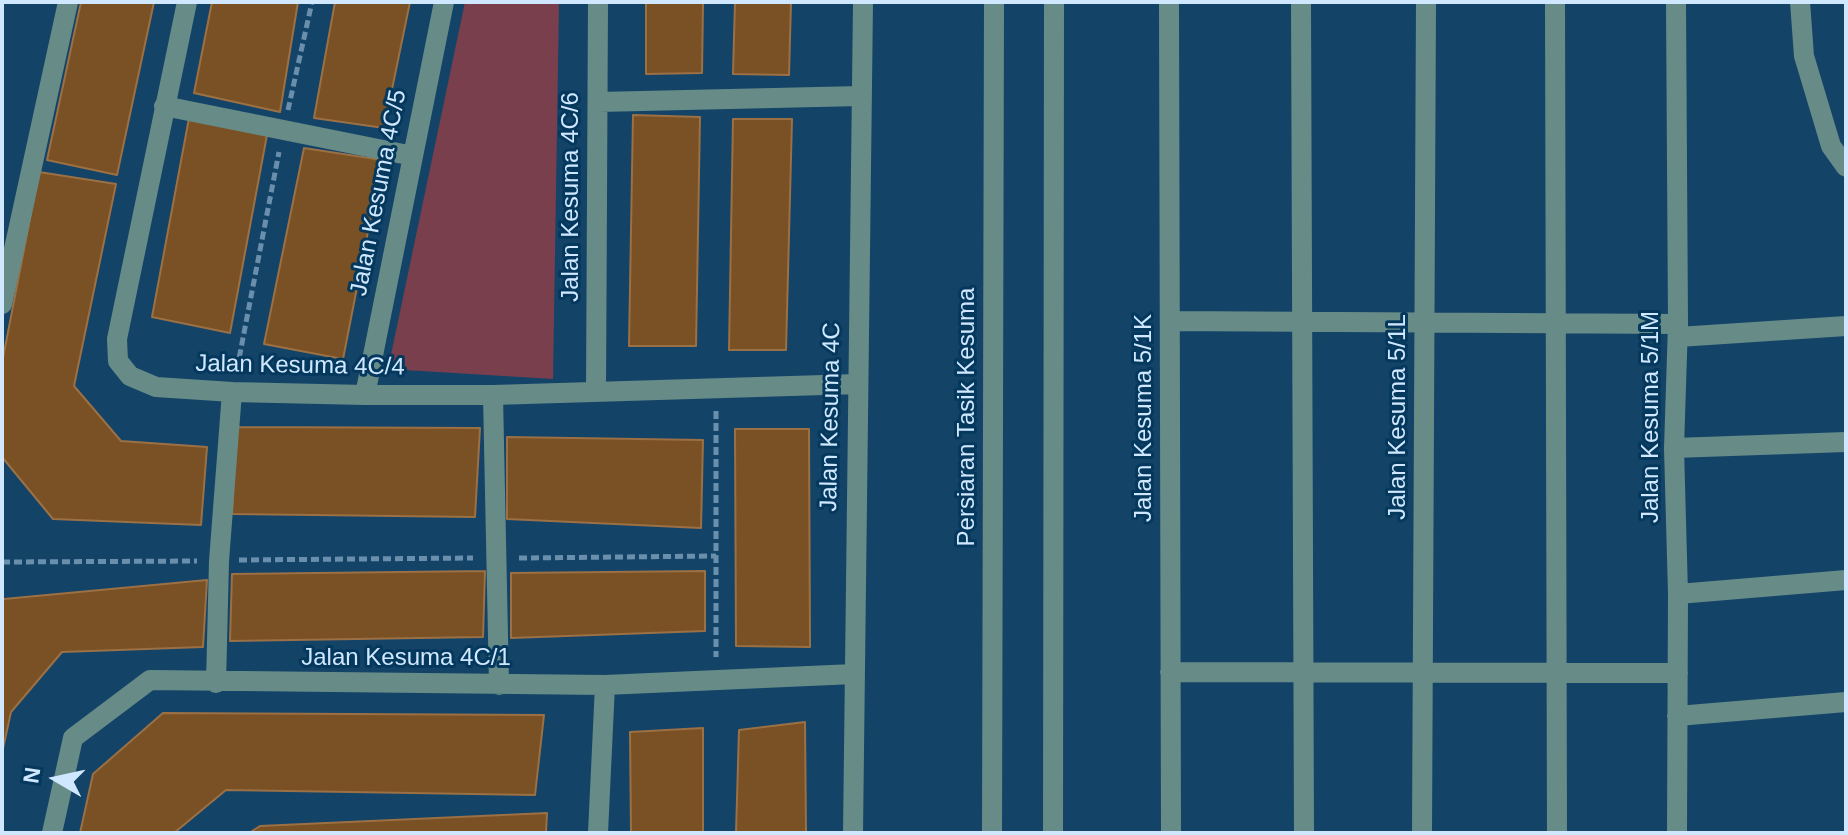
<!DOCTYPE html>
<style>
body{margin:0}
#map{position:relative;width:1848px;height:835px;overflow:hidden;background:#144368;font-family:Helvetica,sans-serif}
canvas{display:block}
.frame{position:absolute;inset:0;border:4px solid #d0e8ff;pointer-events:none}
.north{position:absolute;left:16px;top:739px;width:80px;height:80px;-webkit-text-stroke:6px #05385d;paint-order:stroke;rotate:279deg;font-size:22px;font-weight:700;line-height:32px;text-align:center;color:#d0e8ff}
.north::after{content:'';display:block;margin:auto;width:28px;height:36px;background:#d0e8ff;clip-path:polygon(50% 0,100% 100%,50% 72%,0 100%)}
</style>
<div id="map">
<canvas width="1848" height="835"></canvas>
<div class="frame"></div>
<div class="north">N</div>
</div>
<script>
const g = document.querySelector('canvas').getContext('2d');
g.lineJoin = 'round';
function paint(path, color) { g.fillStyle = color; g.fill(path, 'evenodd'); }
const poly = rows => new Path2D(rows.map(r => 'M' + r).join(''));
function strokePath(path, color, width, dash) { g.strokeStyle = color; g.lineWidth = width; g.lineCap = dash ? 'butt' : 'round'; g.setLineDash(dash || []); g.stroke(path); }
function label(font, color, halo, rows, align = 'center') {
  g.font = font + ' Helvetica,sans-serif'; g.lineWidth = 6; g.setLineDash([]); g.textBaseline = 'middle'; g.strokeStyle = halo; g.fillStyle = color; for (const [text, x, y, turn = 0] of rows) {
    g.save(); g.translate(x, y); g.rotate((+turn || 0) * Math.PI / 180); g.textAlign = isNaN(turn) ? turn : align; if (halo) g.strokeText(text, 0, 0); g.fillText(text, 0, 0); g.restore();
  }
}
paint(poly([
 [465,2,559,2,553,379,388,369]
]), '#7a3f4d');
const building = poly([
 [81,2,154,2,117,175,47,160,81,2],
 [212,2,298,2,280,112,194,93,212,2],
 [335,2,410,2,384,128,314,118,335,2],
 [646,2,703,2,702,73,646,74,646,2],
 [735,2,791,2,789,75,733,74,735,2],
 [633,115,700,117,696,346,629,346,633,115],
 [189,118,267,135,230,333,152,317,189,118],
 [733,119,792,119,786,350,729,350,733,119],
 [304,148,382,160,343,359,264,344,304,148],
 [39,172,116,184,74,386,121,441,207,447,201,525,53,519,2,457,2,363,39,172],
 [236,427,480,428,475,517,232,514,236,427],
 [735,429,809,429,810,647,736,646,735,429],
 [507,437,703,440,701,528,507,519,507,437],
 [485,571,483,637,230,641,232,574,485,571],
 [705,571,705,631,511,638,511,573,705,571],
 [207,580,203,647,62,652,11,712,2,753,2,602,4,599,207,580],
 [163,713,544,715,535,795,226,790,174,833,80,833,93,774,163,713],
 [805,722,806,833,736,833,739,730,805,722],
 [703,728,703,833,631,833,630,732,703,728],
 [547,813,546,833,249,833,260,826,547,813]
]);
paint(building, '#7a5124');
strokePath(building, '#9b7044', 2);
strokePath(poly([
 [288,110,312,2],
 [237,369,279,152],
 [716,411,716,657],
 [519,558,716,556],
 [239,560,473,558],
 [2,562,197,561]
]), '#6a8fad', 5, [8, 4]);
strokePath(poly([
 [187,2,117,339,118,361,130,376,156,387,232,392,365,395,493,395,857,384],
 [1169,2,1171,833],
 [1301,2,1304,833],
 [1555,2,1557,833],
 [1676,2,1678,324,1674,448,1678,594,1677,833],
 [1800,2,1804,56,1831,146,1846,167],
 [598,102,861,96],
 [164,106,413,156],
 [2,304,68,2],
 [1170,321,1678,324],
 [1678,337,1846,326],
 [596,392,598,2],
 [365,395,444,2],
 [493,395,499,685],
 [1674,448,1846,442],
 [1678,594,1846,580],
 [1170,672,1678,673],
 [216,683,219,561,232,392],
 [1677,716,1846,702],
 [52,833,73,738,150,680,605,685,854,674],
 [598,833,605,685],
 [853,833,863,2],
 [992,833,994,2],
 [1053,833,1054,2],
 [1422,833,1426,2]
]), '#678c87', 20);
label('24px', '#d0e8ff', '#05385d', [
 ["Jalan Kesuma 4C/5",379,193,-79],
 ["Jalan Kesuma 4C/6",571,197,-90],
 ["Jalan Kesuma 4C/4",300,366,1],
 ["Jalan Kesuma 4C",831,417,-89],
 ["Persiaran Tasik Kesuma",967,417,-90],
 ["Jalan Kesuma 5/1L",1398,417,-90],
 ["Jalan Kesuma 5/1M",1651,417,-90],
 ["Jalan Kesuma 5/1K",1144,418,-90],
 ["Jalan Kesuma 4C/1",406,658]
]);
</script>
